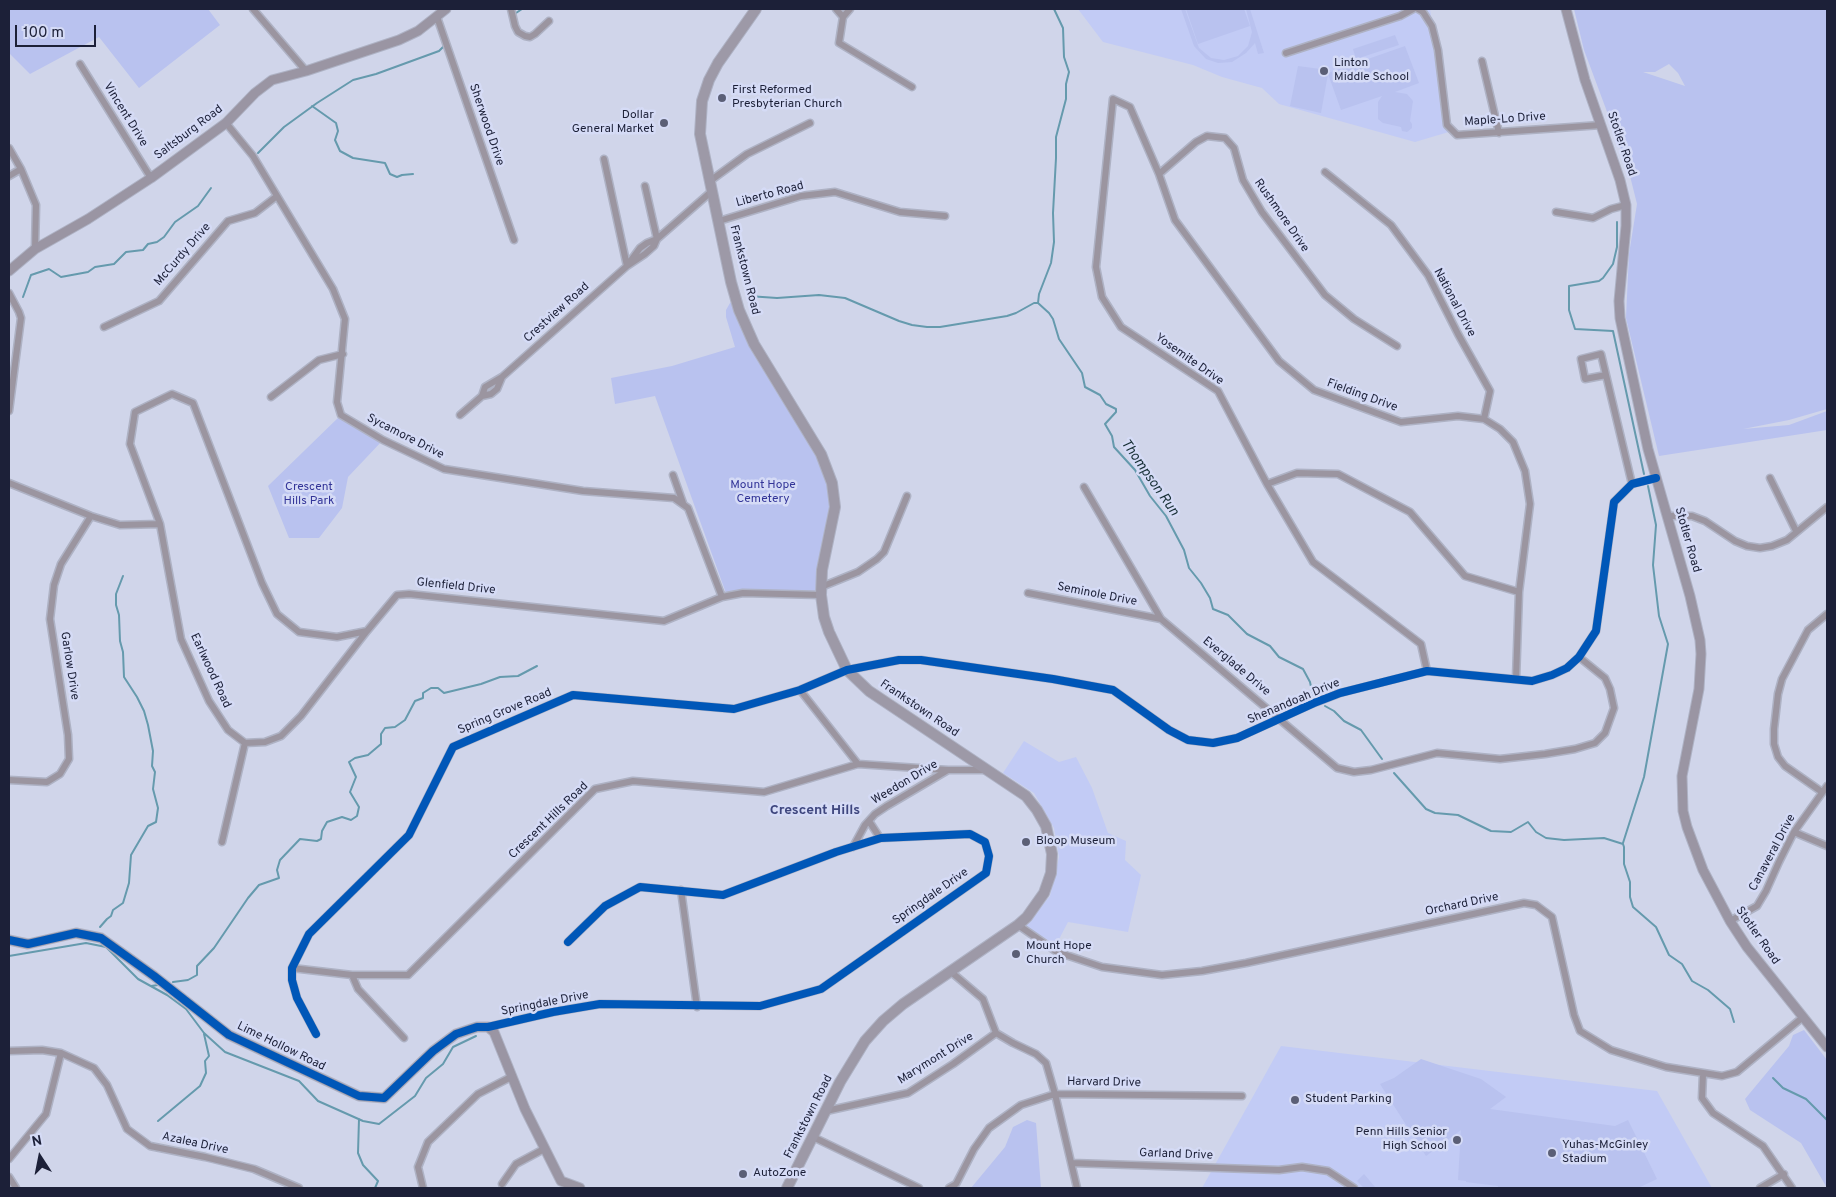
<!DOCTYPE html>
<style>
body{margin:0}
#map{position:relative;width:1836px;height:1197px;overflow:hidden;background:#d0d5ea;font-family:Overpass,sans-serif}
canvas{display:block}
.frame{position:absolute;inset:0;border:10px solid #1c2038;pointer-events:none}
.north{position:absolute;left:15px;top:1132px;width:50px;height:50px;-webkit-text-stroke:4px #d5dbf6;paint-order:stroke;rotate:349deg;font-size:14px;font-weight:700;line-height:20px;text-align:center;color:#1c2038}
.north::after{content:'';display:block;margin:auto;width:18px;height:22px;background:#1c2038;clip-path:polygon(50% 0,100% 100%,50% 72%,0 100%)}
.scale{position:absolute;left:15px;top:25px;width:81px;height:22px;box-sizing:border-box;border:2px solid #1c2038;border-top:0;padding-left:6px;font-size:15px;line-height:18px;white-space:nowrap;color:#1c2038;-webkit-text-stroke:4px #d5dbf6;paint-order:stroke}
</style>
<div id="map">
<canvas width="1836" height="1197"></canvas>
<div class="frame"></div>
<div class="north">N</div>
<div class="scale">100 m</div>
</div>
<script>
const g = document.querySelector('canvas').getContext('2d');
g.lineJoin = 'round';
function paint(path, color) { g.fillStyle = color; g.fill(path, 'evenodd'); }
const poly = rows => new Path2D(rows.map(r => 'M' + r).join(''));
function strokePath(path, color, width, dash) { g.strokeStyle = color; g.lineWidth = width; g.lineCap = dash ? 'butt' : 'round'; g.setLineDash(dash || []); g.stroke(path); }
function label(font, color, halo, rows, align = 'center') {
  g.font = font + ' Overpass,sans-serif'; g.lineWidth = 5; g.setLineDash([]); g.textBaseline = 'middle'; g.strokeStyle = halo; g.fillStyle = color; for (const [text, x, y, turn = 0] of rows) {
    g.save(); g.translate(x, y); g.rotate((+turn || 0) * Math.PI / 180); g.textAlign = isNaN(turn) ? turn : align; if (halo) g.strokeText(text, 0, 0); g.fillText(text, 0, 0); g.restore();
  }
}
paint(poly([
 [1078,9,1430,9,1444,110,1452,131,1415,142,1279,104,1262,88,1222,77,1193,65,1103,42],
 [1024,741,1059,762,1076,757,1092,788,1108,833,1126,841,1125,860,1141,875,1128,932,1068,922,1056,945,1025,926,1050,896,1059,857,1054,828,1034,793,1003,773],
 [1281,1046,1657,1091,1712,1188,1202,1188]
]), '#c2cbf5');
paint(poly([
 [9,9,208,9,220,25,139,88,99,37,30,74,9,53],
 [1181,9,1185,9,1199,48,1211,58,1224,60,1238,56,1248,46,1252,32,1246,9,1250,9,1264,53,1258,54,1255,43,1246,53,1232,62,1218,63,1206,59,1194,46],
 [1186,9,1244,9,1250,26,1198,44],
 [1574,9,1827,9,1827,409,1789,420,1743,429,1789,425,1827,411,1827,430,1659,456,1626,318,1629,254,1637,204,1628,168,1584,50],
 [1669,64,1678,73,1685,86,1643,72,1655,72],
 [1395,35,1399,45,1356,59,1353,49],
 [1405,46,1419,83,1395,92,1407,94,1413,101,1410,121,1412,124,1412,128,1407,132,1402,131,1401,127,1383,123,1378,119,1378,102,1382,96,1341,110,1328,74,1321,113,1290,106,1298,66,1328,70,1328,73],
 [736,299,739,310,813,439,834,496,821,595,727,596,655,396,615,404,611,378,672,366,735,347,726,317,726,310,730,303],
 [341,415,383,440,348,477,342,508,319,538,289,538,268,486],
 [1804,1030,1827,1060,1827,1188,1801,1143,1750,1110,1745,1099,1789,1046,1793,1035],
 [1421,1059,1481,1079,1506,1097,1490,1109,1615,1126,1628,1120,1657,1179,1638,1188,1498,1188,1498,1186,1466,1182,1466,1181,1458,1180,1461,1130,1426,1156,1380,1084,1394,1078],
 [1027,1120,1036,1123,1041,1188,971,1188,1005,1147,1013,1127],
 [1364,1174,1375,1187,1373,1188,1364,1188,1357,1181]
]), '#b9c2ef');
strokePath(poly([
 [1054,9,1063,28,1064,57,1069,72,1066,84,1066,99,1056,137,1056,158,1053,213,1054,242,1051,263,1039,294,1038,303,1049,313,1053,319,1059,339,1082,373,1085,387,1100,395,1106,404,1116,409,1116,412,1105,424,1112,436,1114,447,1135,470,1150,496,1166,516,1184,550,1189,568,1201,583,1210,598,1213,609,1228,615,1247,634,1270,646,1279,657,1303,669,1310,682,1313,696],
 [516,13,522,9],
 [312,106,336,123,338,131,335,140,340,151,353,158,385,163,390,174,397,177,402,175,413,174],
 [258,153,284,127,317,103,353,80,376,74,439,51,444,46],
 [1617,222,1617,247,1613,264,1603,278,1599,281,1569,286,1569,310,1575,329,1613,331,1644,474],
 [748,296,777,298,819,295,845,298,899,321,912,325,927,327,940,327,1007,316,1016,313,1034,303,1038,303],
 [23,297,31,275,49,269,61,277,88,272,95,267,114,264,126,252,143,250,148,244,157,242,164,237,175,222,198,206,211,188],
 [1325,706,1334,711,1344,721,1361,730,1382,759],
 [1394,773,1426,809,1435,813,1458,815,1491,831,1511,832,1528,822,1536,832,1546,838,1564,840,1604,838,1623,844,1624,847,1624,864,1630,882,1630,897,1633,907,1656,927,1669,955,1682,964,1692,981,1708,990,1730,1009,1734,1022],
 [1623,843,1644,777,1668,644,1659,616,1653,565,1656,525,1648,486],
 [100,927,107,919,111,916,113,910,123,903,129,883,131,855,148,826,156,822,158,808,153,789,155,772,152,766,153,751,148,725,144,711,137,697,124,677,123,652,120,641,119,615,116,605,116,594,123,576],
 [9,956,86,943,106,947,138,979,167,995,186,1009,204,1033,225,1052,299,1081,318,1101,363,1121,379,1124,415,1096,426,1078,443,1064,453,1047,476,1036],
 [173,982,188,980,197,975,197,966,214,948,248,898,259,885,279,878,277,870,280,860,300,839,317,841,321,839,322,831,327,822,342,817,351,820,357,816,359,807,350,792,356,777,349,762,355,758,368,755,381,744,381,734,385,728,395,727,405,720,415,701,423,698,423,693,431,688,438,688,444,693,481,684,500,677,518,676,537,666],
 [151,986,158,985],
 [1773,1078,1783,1088,1806,1099,1827,1120],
 [359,1119,358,1153,363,1165,378,1181,375,1188],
 [158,1121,200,1086,206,1073,205,1061,209,1056,204,1034]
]), '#659aad', 2);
const street = poly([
 [253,9,306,71],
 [511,9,515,26,518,32,525,36,530,37,535,34,549,21],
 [836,9,843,17,839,43,912,87],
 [1418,9,1423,12,1432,26,1438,50,1447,125,1457,135,1601,125],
 [437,17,514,240],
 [843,17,850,9],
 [1286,53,1400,16,1413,9],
 [1482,61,1499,133],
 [80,64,151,178],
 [226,123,253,156,333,289,345,319,337,402,341,415,383,440,444,469,583,491,674,498,688,508,722,597],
 [9,148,21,169,36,205,35,249],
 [604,159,627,266],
 [1325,172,1391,225,1428,275,1458,334,1490,391,1484,419],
 [1159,174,1196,142,1207,136,1225,138,1234,148,1243,180,1262,212,1325,295,1354,319,1397,346],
 [9,176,21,169],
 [710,181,747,154,810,123],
 [645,186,657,239],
 [1556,212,1593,218,1611,209,1626,205],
 [719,221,801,196,835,192,900,212,945,216],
 [629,263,640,248,647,243,657,239,712,191],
 [9,293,19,312,21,318,9,411],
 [104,327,159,301,228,221,255,213,277,196],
 [1606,375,1585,379,1581,359,1601,354,1632,484],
 [482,396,491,394,497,389,502,377],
 [271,397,319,360,343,354],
 [460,415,482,396,485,387,502,377,627,266,645,254,654,246,657,239],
 [673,475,683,503],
 [1770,478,1796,531],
 [9,483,91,516,120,525,160,524],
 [1267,484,1297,473,1338,474,1410,512,1465,576,1519,592],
 [1084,487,1161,619,1337,768,1354,772,1371,770,1437,753,1500,759,1545,754,1575,749,1595,743,1605,733,1614,708,1610,689,1605,678,1579,657],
 [1667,516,1692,516,1705,521,1735,541,1747,546,1760,548,1772,546,1787,540,1827,507],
 [821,587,858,572,877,559,884,552,907,496],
 [1028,593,1161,619],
 [367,631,301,716,281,736,265,742,245,743,228,730,209,701,181,639,160,524,130,444,135,412,172,394,193,403,262,583,277,614,299,632,337,637,367,631,397,595,409,594,664,621,722,597,743,593,821,595],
 [1427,671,1421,644,1313,562,1267,484,1218,391,1121,327,1102,297,1096,267,1113,99,1130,107,1159,174,1175,220,1279,361,1314,390,1401,422,1458,416,1484,419,1500,429,1513,442,1525,471,1530,504,1519,592,1516,679],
 [800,690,858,764],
 [9,780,47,782,60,774,69,759,68,735,50,619,54,585,61,564,91,516],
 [1822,792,1785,766,1778,757,1774,744,1774,729,1778,694,1782,679,1808,630,1827,614],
 [869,821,880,838],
 [1794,832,1827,846],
 [222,842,245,743],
 [853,847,865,825,875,814,887,806,948,770,986,770],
 [681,890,697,1007],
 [1730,921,1757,906,1766,891,1779,862,1794,832,1827,786],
 [1018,925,1057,952,1102,967,1162,975,1202,971,1246,963,1524,903,1536,905,1552,917,1574,1015,1580,1031,1611,1050,1666,1067,1722,1076,1737,1072,1803,1017],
 [292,968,352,975,408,975,595,789,633,781,764,792,858,764,948,770],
 [950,971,983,999,996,1033,1013,1043,1036,1054,1046,1063,1055,1094,1077,1188],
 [352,975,358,989,404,1038],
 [488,1027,553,1012,600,1004,760,1006,821,989,986,873,989,856,985,842,970,834,881,838,836,852,723,895,640,887,605,906,568,942],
 [316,1034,297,998,292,980,292,968,309,934,409,835,453,747,573,695,734,709,800,690,847,670,899,660,921,660,1053,679,1113,690,1169,730,1188,740,1213,743,1237,738,1314,703,1340,693,1427,671,1532,681,1552,675,1567,668,1579,657,1596,631,1614,502,1632,484,1656,478],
 [9,1051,42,1050,61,1053,94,1068,107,1085,127,1129,150,1146,205,1157,254,1169,299,1188],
 [1703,1074,1702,1098,1713,1113,1763,1146,1792,1188],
 [826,1111,908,1093,953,1064,996,1033],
 [813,1137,919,1188],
 [9,1159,46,1114,61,1053],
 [1072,1163,1279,1170,1302,1167,1328,1171,1354,1188],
 [9,1177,16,1188],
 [502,1184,516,1164,544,1149],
 [423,1188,418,1167,428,1142,478,1094,511,1077],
 [949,1188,956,1184,974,1149,989,1128,1021,1105,1055,1094,1242,1096],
 [1760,1188,1784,1174]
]);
const secondary = poly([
 [1566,9,1585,80,1620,180,1626,205,1626,226,1619,301,1620,318,1648,449,1690,596,1700,640,1701,654,1699,689,1682,776,1683,811,1687,827,1703,870,1730,921,1747,947,1827,1047],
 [9,271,35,249,88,219,151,178,226,123,255,93,272,80,306,71,399,40,418,31,446,9],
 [9,940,28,944,76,933,101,938,154,976,229,1035,359,1096,384,1098,433,1051,456,1034,477,1027,488,1027,494,1032,525,1109,561,1181,580,1188]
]);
const primary = poly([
 [756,9,718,63,709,80,702,101,700,134,731,282,739,310,754,344,821,454,832,483,835,507,822,570,821,595,824,617,829,632,847,670,869,691,1026,796,1037,810,1046,826,1052,854,1051,873,1044,893,1027,917,1018,925,903,1004,883,1021,865,1041,840,1082,787,1188]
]);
strokePath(street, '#aeb2c4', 9);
strokePath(secondary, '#aeb2c4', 11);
strokePath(primary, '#aeb2c4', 12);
strokePath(street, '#9b95a0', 6);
strokePath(secondary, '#9a95a3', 9);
strokePath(primary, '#9d99a7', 10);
strokePath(poly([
 [9,940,28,944,76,933,101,938,154,976,229,1035,359,1096,384,1098,433,1051,456,1034,477,1027,488,1027,553,1012,600,1004,760,1006,821,989,986,873,989,856,985,842,970,834,881,838,836,852,723,895,640,887,605,906,568,942],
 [316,1034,297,998,292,980,292,968,309,934,409,835,453,747,573,695,734,709,800,690,847,670,899,660,921,660,1053,679,1113,690,1169,730,1188,740,1213,743,1237,738,1314,703,1340,693,1427,671,1532,681,1552,675,1567,668,1579,657,1596,631,1614,502,1632,484,1656,478]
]), '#0057b8', 8);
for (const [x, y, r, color] of [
 [1324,71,5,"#5b5f76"],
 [722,98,5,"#5b5f76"],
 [664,123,5,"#5b5f76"],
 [1026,842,5,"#5b5f76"],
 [1016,954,5,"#5b5f76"],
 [1295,1100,5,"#5b5f76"],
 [1457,1140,5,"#5b5f76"],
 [1552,1153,5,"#5b5f76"],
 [743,1174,5,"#5b5f76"]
]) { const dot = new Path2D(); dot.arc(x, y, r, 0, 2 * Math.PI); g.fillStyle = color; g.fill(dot); strokePath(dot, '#d5dbf6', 2); }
label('12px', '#1c2038', '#d5dbf6', [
 ["Linton",1334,64],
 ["Middle School",1334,78],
 ["First Reformed",732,91],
 ["Presbyterian Church",732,105],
 ["Dollar",654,116,"right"],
 ["General Market",654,130,"right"],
 ["Bloop Museum",1036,842],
 ["Mount Hope",1026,947],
 ["Church",1026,961],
 ["Student Parking",1305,1100],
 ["Penn Hills Senior",1447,1133,"right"],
 ["High School",1447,1147,"right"],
 ["Yuhas-McGinley",1562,1146],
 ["Stadium",1562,1160],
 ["AutoZone",753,1174]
], 'left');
label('12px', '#1c2038', '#d5dbf6', [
 ["Vincent Drive",125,115,58],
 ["Maple-Lo Drive",1505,120,-4],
 ["Sherwood Drive",486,125,71],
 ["Saltsburg Road",189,133,-37],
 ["Stotler Road",1621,144,71],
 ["Liberto Road",770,195,-15],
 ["Rushmore Drive",1281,216,55],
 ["McCurdy Drive",183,255,-49],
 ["Frankstown Road",744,270,76],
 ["National Drive",1454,303,62],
 ["Crestview Road",557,313,-42],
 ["Yosemite Drive",1189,360,35],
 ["Fielding Drive",1362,396,20],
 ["Sycamore Drive",405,437,27],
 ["Stotler Road",1687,540,74],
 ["Glenfield Drive",456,587,6],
 ["Seminole Drive",1097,595,11],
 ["Garlow Drive",69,666,81],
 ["Everglade Drive",1236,667,40],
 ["Earlwood Road",210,671,65],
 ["Shenandoah Drive",1294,702,-23],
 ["Frankstown Road",919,709,34],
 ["Spring Grove Road",505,712,-23],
 ["Weedon Drive",905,783,-31],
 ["Crescent Hills Road",549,821,-44],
 ["Canaveral Drive",1773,853,-62],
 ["Springdale Drive",931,897,-35],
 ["Orchard Drive",1462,905,-12],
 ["Stotler Road",1757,936,55],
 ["Springdale Drive",545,1004,-11],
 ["Lime Hollow Road",281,1047,26],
 ["Marymont Drive",936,1059,-32],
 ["Harvard Drive",1104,1083,1],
 ["Frankstown Road",809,1117,-63],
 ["Azalea Drive",195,1144,12],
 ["Garland Drive",1176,1155,2]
]);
label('12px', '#333598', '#d5dbf6', [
 ["Mount Hope",763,486],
 ["Cemetery",763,500],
 ["Crescent",309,488],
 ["Hills Park",309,502]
]);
label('italic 14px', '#172f35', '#d5dbf6', [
 ["Thompson Run",1149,478,55]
]);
label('bold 14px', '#3e467e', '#d5dbf6', [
 ["Crescent Hills",815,811]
]);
</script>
